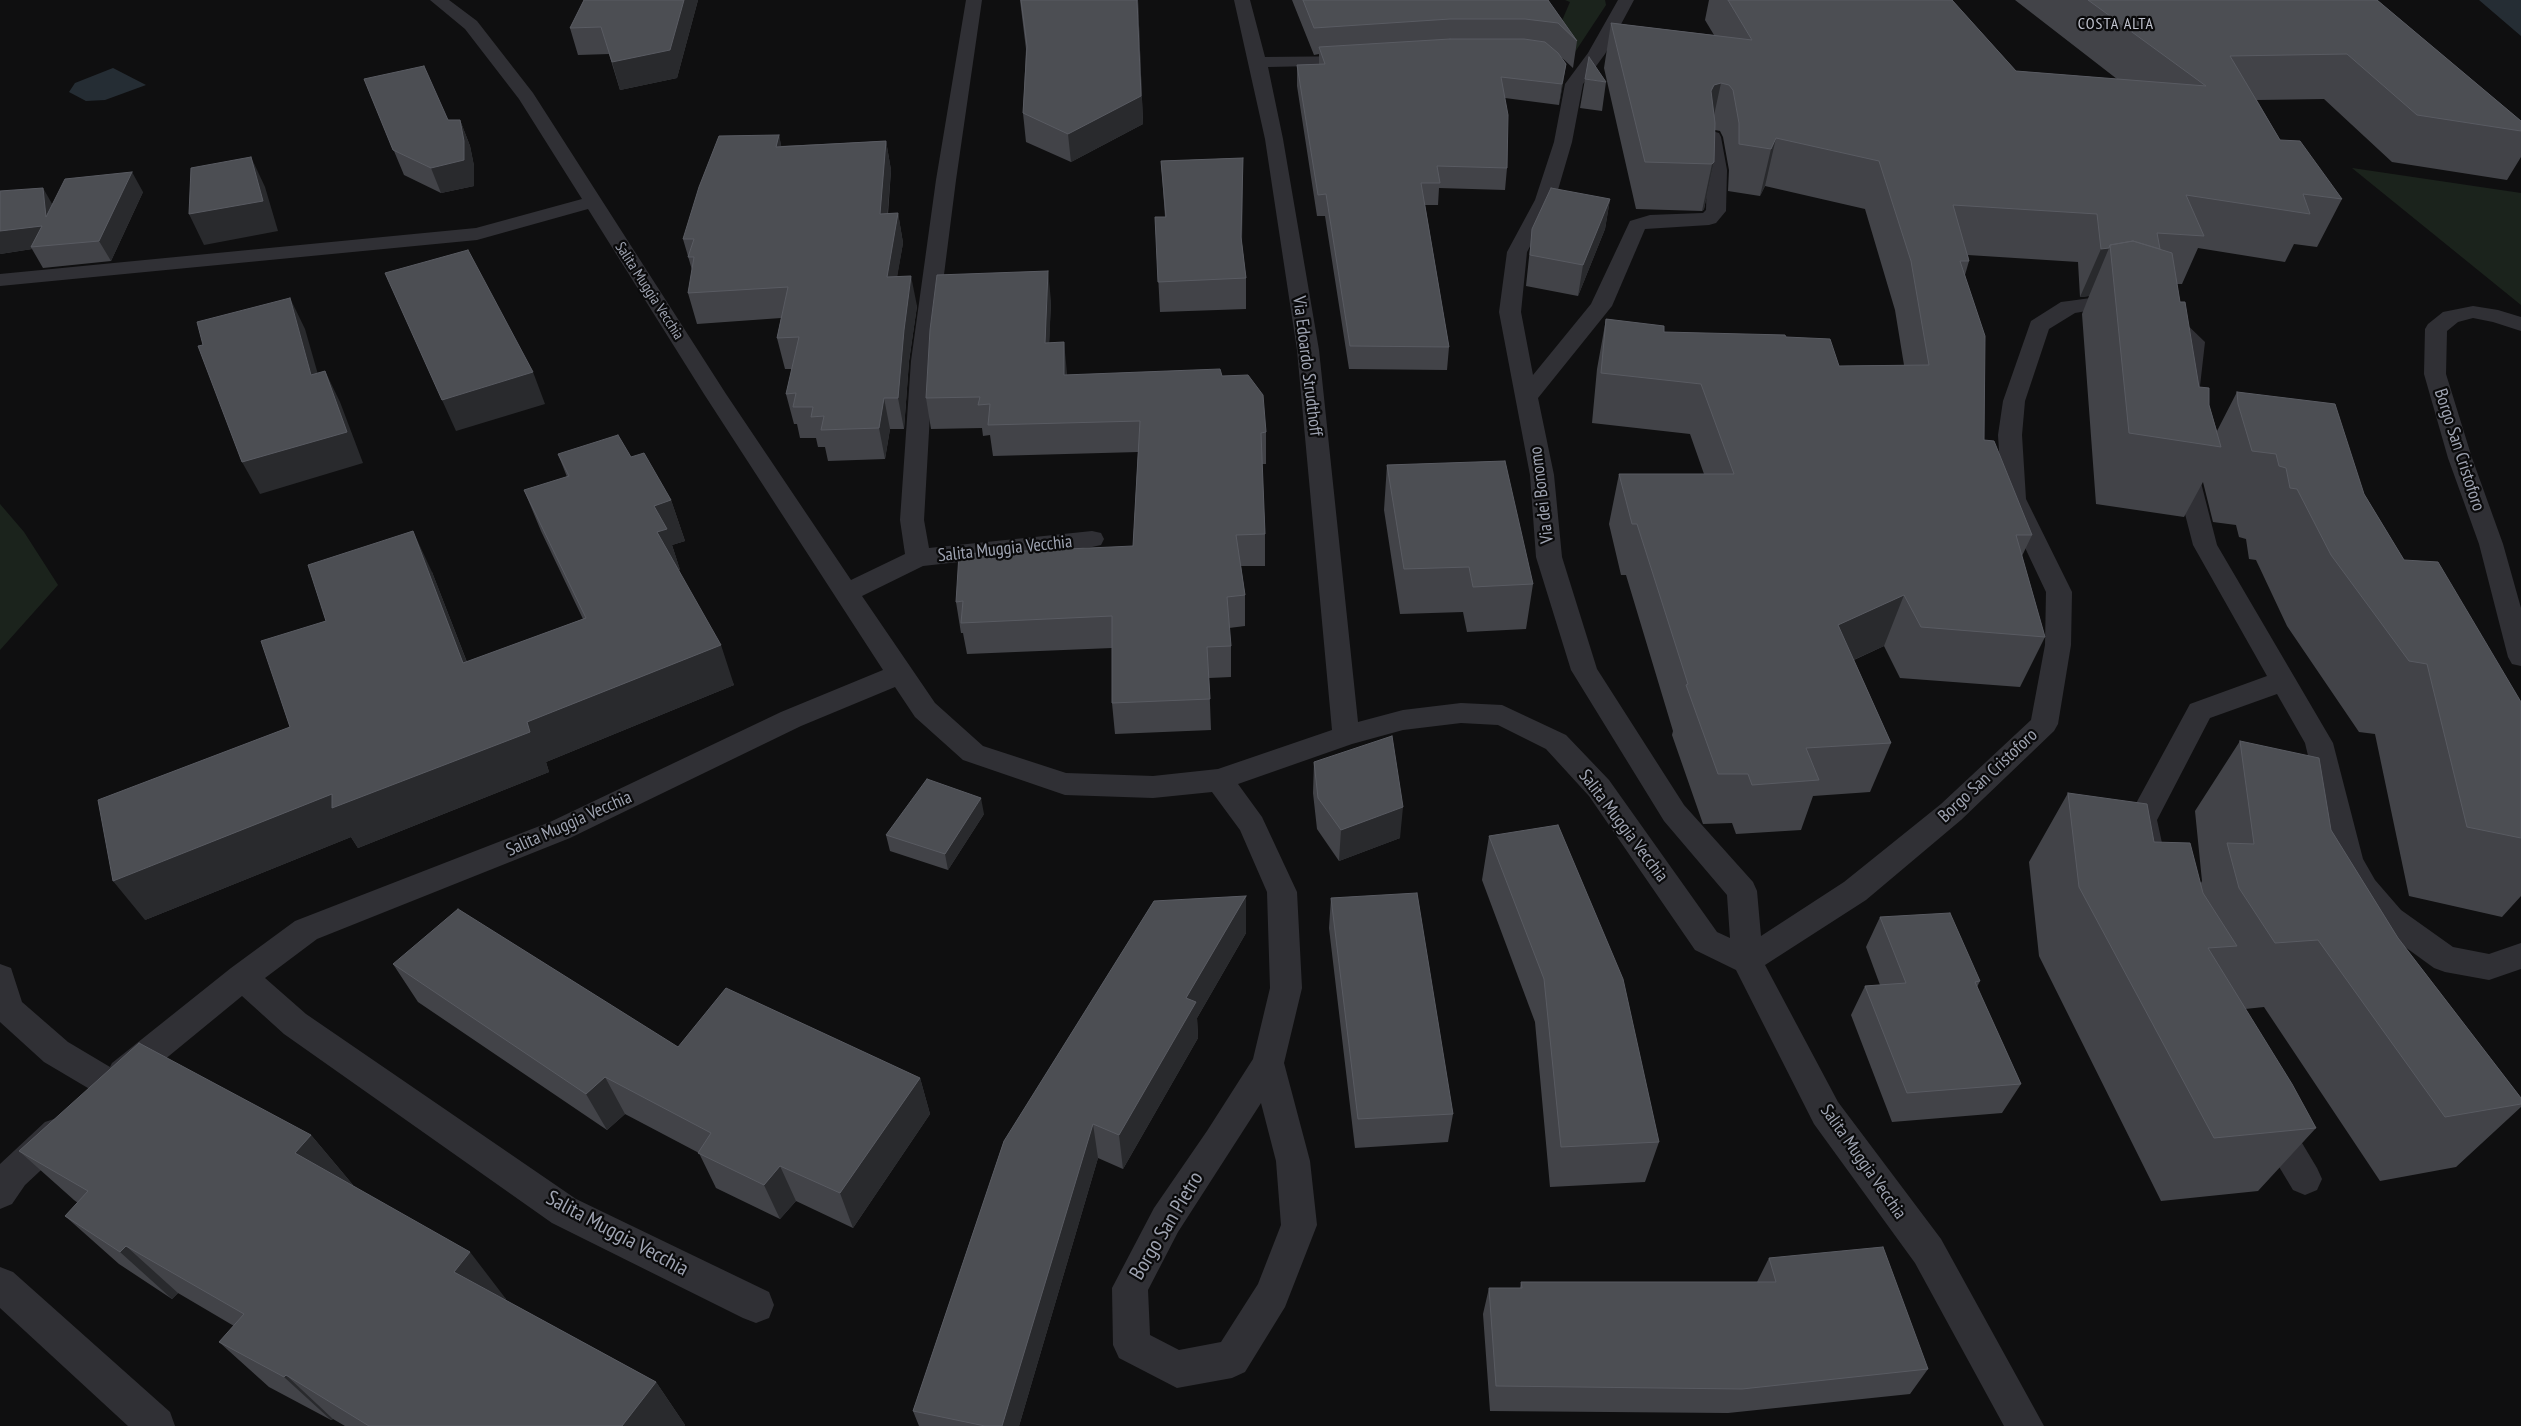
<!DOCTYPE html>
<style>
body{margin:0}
canvas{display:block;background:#0f0f10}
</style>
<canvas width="2521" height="1426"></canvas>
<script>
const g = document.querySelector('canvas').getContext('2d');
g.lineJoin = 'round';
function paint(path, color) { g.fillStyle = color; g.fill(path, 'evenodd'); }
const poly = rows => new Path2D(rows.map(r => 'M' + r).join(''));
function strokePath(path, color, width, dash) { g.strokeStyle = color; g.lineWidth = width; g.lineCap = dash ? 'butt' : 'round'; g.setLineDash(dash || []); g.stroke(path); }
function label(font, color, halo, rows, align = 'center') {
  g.font = font + ' "PT Sans Narrow",sans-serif'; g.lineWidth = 4.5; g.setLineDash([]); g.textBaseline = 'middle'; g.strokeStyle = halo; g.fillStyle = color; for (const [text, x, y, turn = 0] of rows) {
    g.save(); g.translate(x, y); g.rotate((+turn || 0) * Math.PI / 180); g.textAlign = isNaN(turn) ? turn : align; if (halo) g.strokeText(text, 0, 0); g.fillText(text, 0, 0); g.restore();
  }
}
paint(poly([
 [1565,0,1605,0,1606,5,1573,55,1552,44,1570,2],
 [2352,168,2521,193,2521,305],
 [0,504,24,532,58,585,0,650]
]), '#1b231c');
paint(poly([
 [2479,0,2521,0,2521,36],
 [113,68,146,85,105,100,86,101,69,92,75,83]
]), '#252d34');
paint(poly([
 [430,0,449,0,477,21,533,93,726,394,851,580,905,554,900,520,911,361,936,180,966,0,982,0,956,180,933,361,924,520,929,548,1092,531,1101,533,1104,539,1101,545,1092,547,923,566,862,596,935,703,983,746,1066,773,1153,776,1218,769,1332,730,1297,350,1265,139,1234,0,1250,0,1265,57,1363,56,1366,60,1363,64,1357,65,1268,67,1283,139,1319,350,1358,722,1403,710,1461,703,1502,705,1566,735,1609,780,1717,932,1730,938,1727,895,1664,821,1571,670,1536,557,1530,475,1499,312,1507,252,1535,200,1554,142,1565,84,1588,53,1618,0,1634,0,1605,54,1583,84,1572,142,1555,200,1527,252,1521,312,1533,375,1591,304,1630,221,1650,215,1703,213,1706,210,1707,170,1703,137,1705,133,1712,131,1719,133,1721,137,1727,170,1726,211,1716,223,1709,225,1645,229,1612,306,1538,398,1554,475,1562,557,1597,669,1684,805,1753,882,1757,891,1761,936,1844,882,1941,804,2031,720,2045,645,2046,592,2002,499,1998,435,2003,401,2031,321,2061,302,2069,301,2105,296,2131,302,2134,307,2131,312,2123,313,2104,308,2075,313,2049,329,2025,401,2022,435,2026,499,2072,592,2071,645,2058,724,2054,731,1961,820,1866,900,1765,965,1838,1102,1941,1239,2044,1426,2004,1426,1915,1263,1814,1124,1736,970,1695,950,1589,796,1546,749,1498,725,1461,723,1403,730,1352,744,1238,784,1262,817,1297,892,1302,988,1284,1063,1310,1161,1317,1225,1285,1307,1245,1372,1232,1378,1177,1388,1119,1358,1113,1345,1112,1288,1154,1208,1207,1131,1253,1059,1270,988,1267,892,1240,830,1212,792,1153,798,1065,795,963,760,915,717,895,687,801,726,570,838,317,939,265,978,306,1014,576,1199,769,1292,774,1305,769,1318,756,1323,743,1318,552,1223,284,1034,242,996,136,1083,125,1087,122,1094,110,1099,98,1094,44,1062,0,1022,0,964,11,968,22,1002,68,1042,110,1067,112,1063,231,968,295,921,550,822,781,712,883,670,704,394,588,209,477,240,0,286,0,274,476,228,582,199,519,99,465,29,430,0],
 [1261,1103,1276,1161,1281,1225,1258,1284,1221,1342,1179,1350,1150,1335,1148,1290,1178,1232,1261,1103],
 [2473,306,2498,310,2521,317,2521,331,2493,322,2473,318,2458,322,2447,331,2446,374,2472,458,2503,544,2521,608,2521,666,2512,664,2508,657,2479,544,2448,458,2424,374,2425,329,2428,324,2443,312,2473,306],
 [2161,313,2178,316,2205,342,2200,386,2197,391,2189,393,2181,391,2178,386,2183,344,2163,326,2153,324,2150,319,2153,314,2161,313],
 [2187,457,2195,459,2199,464,2199,475,2217,545,2333,743,2363,859,2375,880,2401,910,2453,947,2489,954,2521,943,2521,969,2489,980,2445,972,2434,968,2379,928,2353,898,2333,860,2305,743,2277,694,2210,718,2157,820,2162,843,2157,851,2147,855,2137,851,2132,843,2127,820,2190,704,2267,676,2193,545,2175,475,2175,464,2179,459,2187,457],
 [2272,1109,2284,1113,2317,1168,2322,1179,2317,1190,2305,1195,2293,1190,2260,1135,2255,1124,2260,1113,2272,1109],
 [57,1118,69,1122,74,1133,69,1144,25,1185,12,1204,0,1209,0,1164,45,1122,57,1118],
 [0,1267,13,1272,170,1412,175,1426,128,1426,0,1308,0,1267]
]), '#303035');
paint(poly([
 [584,0,698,0,677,78,620,90,609,54,578,55,570,28],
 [1020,0,1138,0,1143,124,1071,162,1026,142,1023,113,1026,49],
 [1292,0,1548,0,1577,41,1573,68,1560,56,1566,64,1559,105,1505,98,1507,168,1505,190,1439,188,1438,205,1425,205,1449,347,1447,370,1349,369,1325,216,1317,216,1297,86,1297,65,1319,64,1319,54,1314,55],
 [1709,0,1952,0,2016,71,2117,79,2015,0,2377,0,2521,121,2521,157,2507,180,2392,162,2324,99,2257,100,2280,140,2342,199,2317,247,2294,244,2285,262,2198,248,2182,284,2177,284,2180,302,2199,387,2209,405,2217,431,2237,392,2364,494,2404,560,2521,702,2521,896,2502,917,2409,896,2375,734,2359,732,2287,626,2256,560,2249,559,2246,539,2239,537,2236,525,2213,522,2203,482,2184,517,2096,504,2082,314,2089,296,2080,297,2078,262,1968,255,1969,261,1965,275,1984,440,2032,535,2022,556,2045,637,2020,687,1900,678,1884,646,1854,660,1891,743,1870,792,1813,796,1801,830,1736,834,1732,823,1703,824,1672,735,1673,731,1626,575,1621,575,1609,524,1619,474,1704,474,1690,434,1592,423,1597,369,1606,319,1664,332,1786,337,1839,366,1904,365,1895,310,1865,209,1765,186,1760,196,1728,191,1729,170,1723,137,1720,131,1715,130,1714,162,1704,209,1702,211,1636,209,1604,68,1611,23,1714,35,1705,20],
 [364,79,448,120,460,120,470,146,474,166,474,186,441,193,404,175],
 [1585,79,1606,82,1602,111,1580,108],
 [779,135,781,146,886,141,891,170,888,214,898,213,903,243,897,276,917,306,909,361,904,429,890,429,885,459,828,461,825,447,818,447,816,438,800,438,797,424,794,424,786,394,792,369,785,369,777,338,781,318,697,324,688,293,692,270,683,239],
 [1243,158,1242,244,1246,278,1246,309,1160,312,1155,217,1165,217,1161,161],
 [0,191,52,204,143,192,111,261,43,268,32,249,0,254],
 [1610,199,1605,229,1578,296,1526,286,1532,229],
 [1051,301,1049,343,1067,375,1222,376,1266,432,1266,464,1262,464,1265,534,1265,566,1241,566,1245,595,1245,626,1229,628,1231,646,1231,677,1209,678,1211,730,1115,734,1112,703,1112,648,967,654,963,633,961,633,956,602,1133,546,1138,452,993,456,990,435,983,436,982,428,931,429,926,398],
 [558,454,631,457,671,500,685,541,672,545,680,570,678,570,734,685,546,762,549,772,358,848,351,837,145,920,290,727,326,621,432,572,467,662,583,619,541,531,524,490,567,477],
 [1387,465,1533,584,1526,629,1467,632,1463,612,1400,614,1384,510],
 [2240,741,2331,830,2398,938,2521,1098,2521,1107,2456,1167,2380,1181,2264,1007,2245,1009,2316,1128,2258,1191,2161,1201,2039,956,2029,862,2068,793,2154,842,2201,883,2202,881,2195,811],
 [1314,762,1400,838,1339,861,1317,829,1313,793],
 [984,814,948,870,890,851,886,835],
 [1489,836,1659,1142,1645,1182,1550,1187,1535,1022,1482,880],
 [1246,896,1246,933,1197,1018,1198,1038,1123,1169,1098,1158,1019,1426,919,1426,913,1411,1004,1141],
 [1331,898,1453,1114,1448,1142,1355,1148,1329,928],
 [1880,917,1980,981,1977,987,2021,1084,2002,1113,1892,1122,1851,1015,1865,986,1880,985,1866,947],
 [393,964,678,1047,920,1078,930,1114,853,1228,796,1201,780,1219,716,1188,699,1153,625,1114,607,1130,418,1002],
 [311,1135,353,1185,352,1185,506,1299,505,1300,656,1382,685,1425,684,1426,345,1426,333,1419,331,1420,269,1387,219,1342,234,1326,178,1293,172,1299,119,1264,65,1216,78,1203,74,1200,19,1151],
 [1769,1258,1928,1369,1910,1394,1728,1413,1490,1411,1483,1314,1489,1288,1520,1288,1521,1282,1757,1282]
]), '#424348');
paint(poly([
 [684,0,698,0,677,78,620,90,612,62],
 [1138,0,1143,124,1071,162,1068,134],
 [1566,64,1563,84,1559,105,1562,84],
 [1721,83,1711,129,1711,91,1714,85],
 [460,120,470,146,474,166,474,186,441,193,431,168],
 [779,135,785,164,776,147],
 [1776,138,1765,186,1760,196,1771,149],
 [886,141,891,170,885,244,880,214],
 [251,157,265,187,278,231,204,245,189,214],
 [1243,158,1243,187,1241,268,1241,237],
 [1714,162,1704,209,1702,211,1712,164],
 [132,172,143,192,111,261,99,241],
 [43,188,55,209,46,217],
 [1610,199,1605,229,1578,296,1583,265],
 [898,213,903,243,892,307,887,277],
 [42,226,31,247,32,249,0,254,0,231],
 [2109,248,2089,296,2080,297,2101,249],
 [1048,271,1051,301,1048,374,1045,343],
 [911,276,917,306,909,361,904,429,898,398,904,330],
 [290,298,305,329,327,406,311,375],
 [1064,342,1067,373,1067,406,1064,375],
 [325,371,340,402,363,463,260,494,242,462],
 [533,372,545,404,456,431,442,400],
 [884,398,890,429,885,459,879,428],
 [671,500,685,541,672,545,680,570,671,573,657,532,654,506],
 [413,531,432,572,483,704,463,663],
 [1904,595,1884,646,1820,675,1838,625],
 [721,645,734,685,546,762,549,772,358,848,351,837,145,920,113,881,332,794,527,722],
 [981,798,984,814,948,870,945,854],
 [1403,807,1400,838,1339,861,1341,830],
 [1246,896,1246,933,1197,1018,1198,1038,1123,1169,1119,1135,1186,998],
 [605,1077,625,1114,607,1130,586,1094],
 [920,1078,930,1114,853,1228,840,1193],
 [1093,1124,1098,1158,1019,1426,1002,1426],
 [311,1135,353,1185,337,1202,295,1153],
 [780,1166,796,1201,780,1219,764,1185],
 [126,1246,178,1293,172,1299,120,1252],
 [470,1252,506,1299,492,1319,454,1272],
 [286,1375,333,1419,331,1420,284,1377],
 [656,1382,685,1425,684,1426,622,1426]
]), '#292a2d');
const building = poly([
 [584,0,684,0,670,50,612,62,601,27,570,28,584,0],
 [1021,0,1137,0,1141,96,1068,134,1023,113,1027,46,1021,0],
 [1303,0,1548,0,1577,41,1558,23,1525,19,1450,19,1314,28,1303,0],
 [1728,0,1952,0,2016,71,2206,86,2088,0,2377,0,2521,121,2521,131,2417,115,2347,54,2230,56,2280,140,2300,141,2342,199,2303,194,2310,214,2186,195,2204,236,2157,233,2160,249,2133,241,2110,245,2109,248,2101,249,2097,214,1953,205,1969,261,1960,261,1985,336,1984,440,1994,441,2032,535,2016,535,2045,637,1921,627,1904,595,1838,625,1891,743,1806,748,1819,780,1752,785,1748,774,1718,774,1686,685,1688,684,1637,524,1632,524,1619,474,1734,474,1701,384,1601,373,1606,319,1664,326,1664,332,1785,335,1786,337,1830,339,1839,366,1929,365,1911,261,1879,161,1776,138,1771,149,1739,144,1739,123,1733,90,1729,85,1721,83,1714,85,1711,91,1715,123,1714,162,1712,164,1645,162,1611,23,1752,40,1728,0],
 [1450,39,1524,39,1545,42,1558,53,1566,64,1562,84,1501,77,1508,115,1507,168,1437,166,1440,183,1421,183,1449,347,1350,346,1326,194,1318,195,1297,65,1325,64,1319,47,1450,39],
 [1589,57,1606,82,1585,79,1589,57],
 [424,66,448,120,460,120,464,141,464,160,431,168,393,150,364,79,424,66],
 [779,135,776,147,886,141,880,214,898,213,887,277,911,276,904,330,898,398,884,398,879,428,821,430,824,416,811,417,813,407,793,407,796,393,786,394,799,337,777,338,788,287,688,293,694,257,688,257,694,239,683,239,699,187,719,136,779,135],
 [251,157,263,201,189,214,191,168,251,157],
 [1243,158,1241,237,1246,278,1158,282,1155,217,1166,217,1161,161,1243,158],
 [132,172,99,241,31,247,42,226,0,231,0,191,43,188,46,217,65,179,132,172],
 [1551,188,1610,199,1583,265,1530,255,1532,229,1551,188],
 [2133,241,2172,253,2180,302,2185,302,2199,387,2209,388,2209,405,2221,447,2129,433,2110,245,2133,241],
 [468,250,533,372,442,400,385,273,468,250],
 [1048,271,1045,343,1064,342,1064,375,1220,369,1222,376,1248,375,1263,395,1266,432,1261,433,1265,534,1236,535,1245,595,1227,597,1231,646,1207,647,1210,699,1112,703,1112,616,961,623,963,601,956,602,959,554,1133,546,1140,421,988,425,990,404,978,405,980,397,926,398,930,330,937,275,1048,271],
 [290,298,311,375,325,371,347,432,242,462,198,346,203,345,197,322,290,298],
 [2237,392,2335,404,2364,494,2404,560,2438,562,2521,702,2521,838,2467,827,2427,664,2409,661,2331,555,2297,489,2290,488,2286,468,2279,466,2276,454,2252,451,2238,404,2237,392],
 [618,435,631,457,644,453,671,500,654,506,667,529,657,532,721,645,527,722,530,732,332,808,332,794,113,881,98,800,290,727,261,641,326,621,308,565,413,531,463,663,586,618,524,490,569,476,558,454,618,435],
 [1505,461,1533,584,1473,587,1469,567,1404,569,1387,465,1505,461],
 [1392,736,1403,807,1341,830,1318,798,1314,762,1392,736],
 [2240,741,2319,758,2331,830,2398,938,2521,1098,2521,1104,2445,1117,2318,940,2275,943,2239,888,2227,843,2254,844,2240,741],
 [927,779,981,798,945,854,886,835,927,779],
 [2068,793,2147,804,2154,842,2190,843,2203,893,2237,946,2208,948,2292,1084,2316,1128,2214,1138,2079,887,2068,793],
 [1558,825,1623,979,1659,1142,1561,1147,1544,979,1489,836,1558,825],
 [1417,893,1453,1114,1358,1119,1331,898,1417,893],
 [1246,896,1186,998,1196,1002,1119,1135,1093,1124,1002,1426,985,1426,913,1411,1004,1141,1154,901,1246,896],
 [458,909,678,1047,726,988,920,1078,840,1193,780,1166,764,1185,698,1153,711,1133,605,1077,586,1094,393,964,458,909],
 [1950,913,1980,981,1975,982,2021,1084,1907,1093,1865,986,1906,983,1880,917,1950,913],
 [139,1043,311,1135,295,1153,470,1252,454,1272,656,1382,622,1426,369,1426,286,1375,284,1377,219,1342,244,1314,126,1246,120,1252,65,1216,88,1191,19,1151,139,1043],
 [1883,1247,1928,1369,1742,1389,1496,1386,1489,1288,1522,1288,1521,1282,1776,1282,1769,1258,1883,1247]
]);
paint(building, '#4c4e53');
strokePath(building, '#595b62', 1);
label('15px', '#9fa4b2', '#0a0a0b', [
 ["Salita Muggia Vecchia",649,291,57]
]);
g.letterSpacing = '1px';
label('16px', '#c0c3ce', '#0a0a0b', [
 ["COSTA ALTA",2116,24]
]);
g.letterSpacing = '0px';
label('18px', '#9fa4b2', '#0a0a0b', [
 ["Via Edoardo Strudthoff",1307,366,83],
 ["Borgo San Cristoforo",2459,450,72],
 ["Via dei Bonomo",1542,495,-97],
 ["Salita Muggia Vecchia",1005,549,-6],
 ["Borgo San Cristoforo",1988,776,-43],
 ["Salita Muggia Vecchia",569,824,-24],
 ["Salita Muggia Vecchia",1623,826,53],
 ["Salita Muggia Vecchia",1863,1162,55]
]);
label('21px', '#9fa4b2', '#0a0a0b', [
 ["Borgo San Pietro",1167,1226,-59],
 ["Salita Muggia Vecchia",617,1234,28]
]);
</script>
